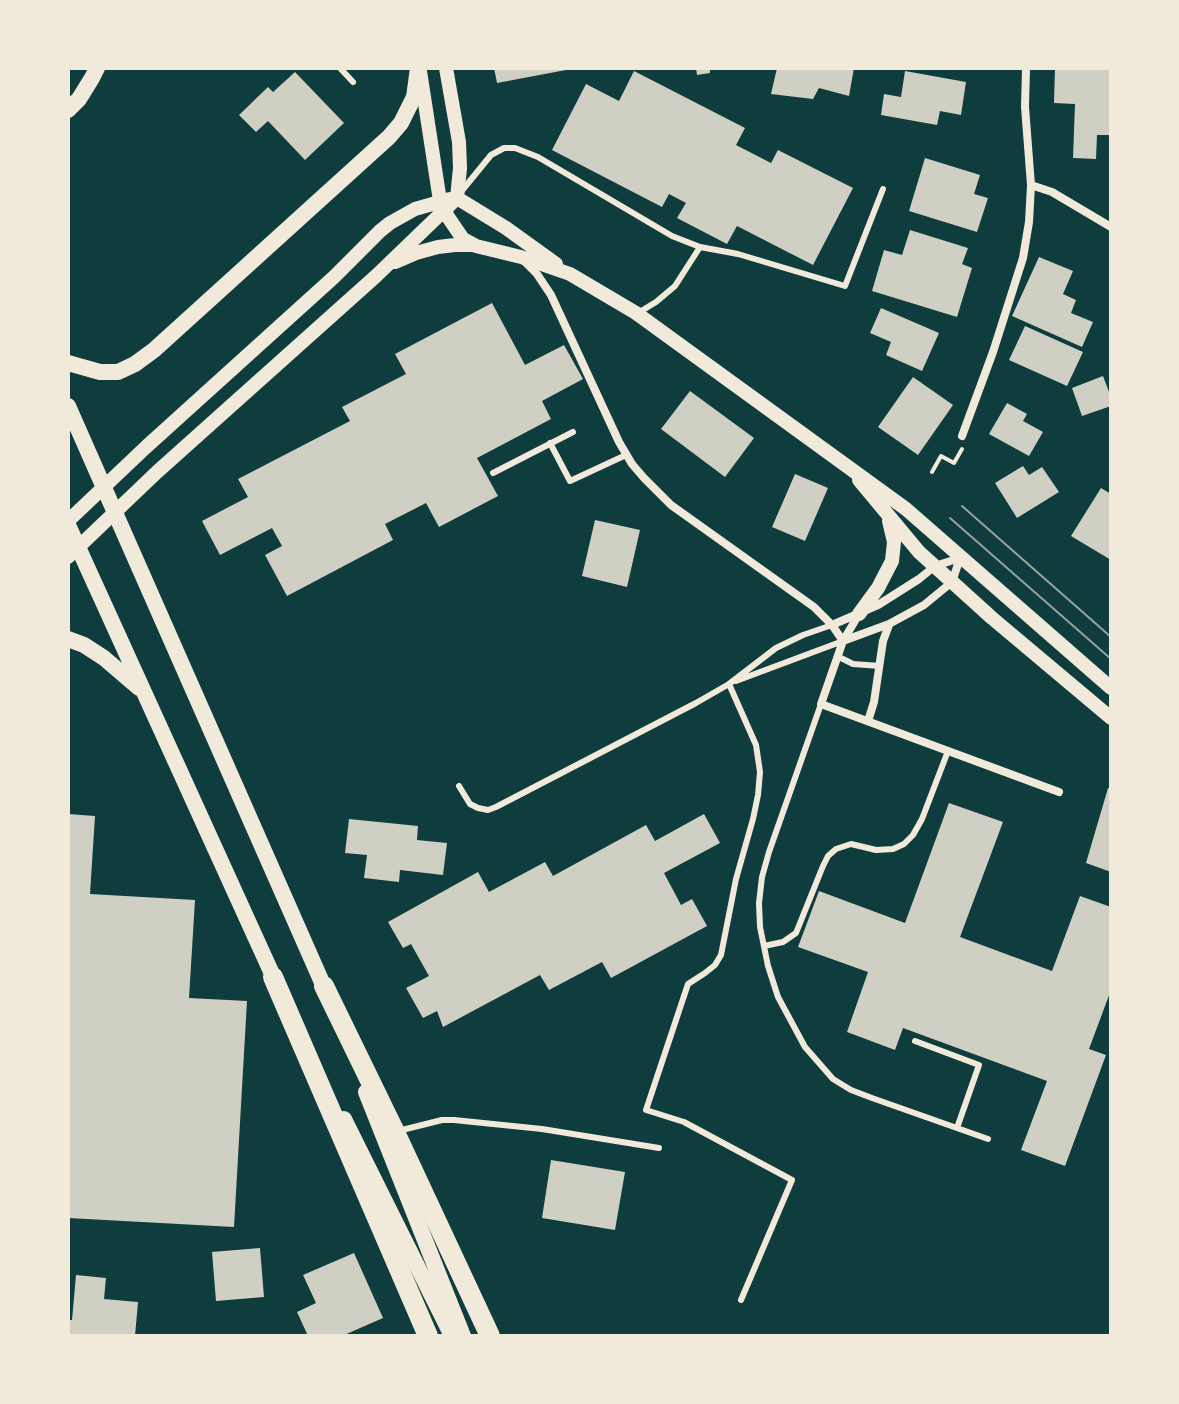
<!DOCTYPE html>
<style>
body{margin:0}
#map{position:relative;width:1179px;height:1404px;overflow:hidden;background:#0f3d3e;font-family:Jost,sans-serif}
canvas{display:block}
.frame{position:absolute;inset:0;border:70px solid #f1e9da;pointer-events:none}
</style>
<div id="map">
<canvas width="1179" height="1404"></canvas>
<div class="frame"></div>
</div>
<script>
const g = document.querySelector('canvas').getContext('2d');
g.lineJoin = 'round';
function paint(path, color) { g.fillStyle = color; g.fill(path, 'evenodd'); }
const poly = rows => new Path2D(rows.map(r => 'M' + r).join(''));
function strokePath(path, color, width, dash) { g.strokeStyle = color; g.lineWidth = width; g.lineCap = dash ? 'butt' : 'round'; g.setLineDash(dash || []); g.stroke(path); }
paint(poly([
 [494,68,566,68,566,70,497,83],
 [696,68,710,68,710,73,697,75],
 [777,68,854,68,849,96,819,88,813,99,771,94],
 [1055,68,1111,70,1110,135,1097,135,1096,159,1073,158,1075,104,1054,103],
 [634,71,745,128,736,145,771,163,778,150,853,188,813,265,737,226,727,244,677,218,686,203,669,194,662,207,552,150,586,84,619,101],
 [905,71,966,82,961,115,940,111,937,125,881,115,884,94,901,97],
 [295,72,344,123,305,160,268,121,256,132,239,115,268,87,273,92],
 [925,158,980,175,974,194,988,198,977,232,909,211],
 [910,230,968,248,962,264,972,268,957,317,872,291,884,250,902,255],
 [1039,257,1073,271,1063,294,1076,300,1071,313,1093,322,1082,347,1012,316],
 [492,303,525,365,564,345,583,379,542,401,551,419,477,458,498,496,439,527,426,503,385,524,393,540,287,596,265,555,282,546,272,528,220,555,202,521,248,497,238,479,350,421,342,407,406,374,395,354],
 [881,308,939,333,922,371,886,355,891,342,870,333],
 [1025,326,1083,352,1067,386,1009,360],
 [1103,376,1111,397,1111,406,1082,416,1072,388],
 [913,377,953,405,918,455,878,427],
 [690,391,754,438,725,477,661,429],
 [1007,403,1027,414,1023,421,1043,432,1029,456,989,434],
 [1023,466,1029,475,1042,467,1059,492,1017,518,995,483],
 [795,474,828,488,805,541,772,527],
 [1101,488,1111,494,1111,560,1071,536],
 [595,520,640,530,627,587,582,576],
 [1108,788,1111,789,1111,872,1086,863],
 [949,803,1003,822,960,937,1052,971,1080,896,1111,907,1111,990,1089,1049,1106,1055,1065,1166,1021,1150,1047,1081,903,1028,895,1050,847,1032,868,972,798,947,819,891,905,923],
 [68,814,95,816,90,894,195,900,189,998,247,1001,234,1227,68,1218],
 [704,814,720,843,664,873,681,905,692,899,707,926,611,978,602,962,549,990,540,975,443,1027,437,1011,423,1018,406,988,429,976,411,944,403,948,388,922,478,872,489,892,545,862,553,876,646,825,655,841],
 [349,819,418,826,417,840,447,843,443,875,400,870,399,882,364,878,367,855,345,853],
 [551,1160,625,1172,615,1230,542,1218],
 [260,1248,264,1297,216,1301,212,1252],
 [354,1253,383,1318,342,1336,308,1336,297,1312,316,1303,303,1275],
 [76,1275,106,1278,104,1299,138,1302,135,1336,68,1336,68,1320,72,1320]
]), '#cfcfc3');
strokePath(poly([
 [932,472,941,456,954,463,962,449]
]), '#f1e9da', 4);
strokePath(poly([
 [340,68,353,82],
 [460,193,491,155,504,148,515,148,538,157,672,236,700,247,738,254,845,286,883,189],
 [638,313,656,302,675,286,700,247],
 [550,443,570,481,626,455],
 [493,473,573,432],
 [837,656,853,664,880,666],
 [736,681,843,641],
 [729,684,756,745,760,772,758,795,753,819,736,879,721,955,715,965,705,973,688,984,646,1110,684,1122,792,1180,741,1300],
 [821,704,769,852,762,877,759,903,760,927,768,966,778,997,805,1047,833,1079,851,1090,872,1098,988,1139],
 [459,786,470,804,478,808,488,810,496,807,696,703,729,684,776,648,803,635,832,625],
 [764,946,783,942,796,933,823,866,828,856,836,849,851,844,876,850,893,849,904,844,913,835,922,819,948,751],
 [915,1041,979,1065,957,1128],
 [398,1131,442,1120,454,1120,542,1129,659,1148]
]), '#f1e9da', 6);
strokePath(poly([
 [1026,68,1025,107,1031,185,1052,192,1111,227],
 [525,262,537,274,551,295,619,442,632,464,644,478,671,505,814,607,832,625,843,641],
 [962,436,993,352,1023,258,1029,222,1031,185],
 [859,614,843,641,821,704,1059,792],
 [832,625,878,605,919,579,935,566,960,558],
 [843,641,889,624,924,605,952,582,960,558],
 [868,721,874,702,883,641,889,625]
]), '#f1e9da', 8);
strokePath(poly([
 [446,68,459,142,460,168,457,198],
 [420,71,440,201,448,217,463,239,476,246,521,257,570,274,636,313,906,509,1111,688],
 [457,198,506,228,556,264],
 [395,262,416,253,438,247,455,245,472,245],
 [859,480,919,552,992,618,1111,718],
 [68,521,146,447,334,277,380,231,390,223,415,209,450,199],
 [68,557,157,472,376,276,457,198],
 [859,614,878,588,892,561,894,542,889,521]
]), '#f1e9da', 14);
strokePath(poly([
 [68,110,79,99,92,78,97,68],
 [68,363,100,372,118,372,135,364,154,350,389,137,401,123,414,97,418,68],
 [68,406,328,996],
 [68,525,278,987],
 [68,639,84,645,104,658,139,688],
 [366,1092,463,1336],
 [344,1119,452,1336]
]), '#f1e9da', 16);
strokePath(poly([
 [273,977,428,1336],
 [324,986,395,1132,490,1336]
]), '#f1e9da', 20);
strokePath(poly([
 [962,506,1111,637],
 [950,518,1111,659]
]), '#97a49c', 2);
</script>
